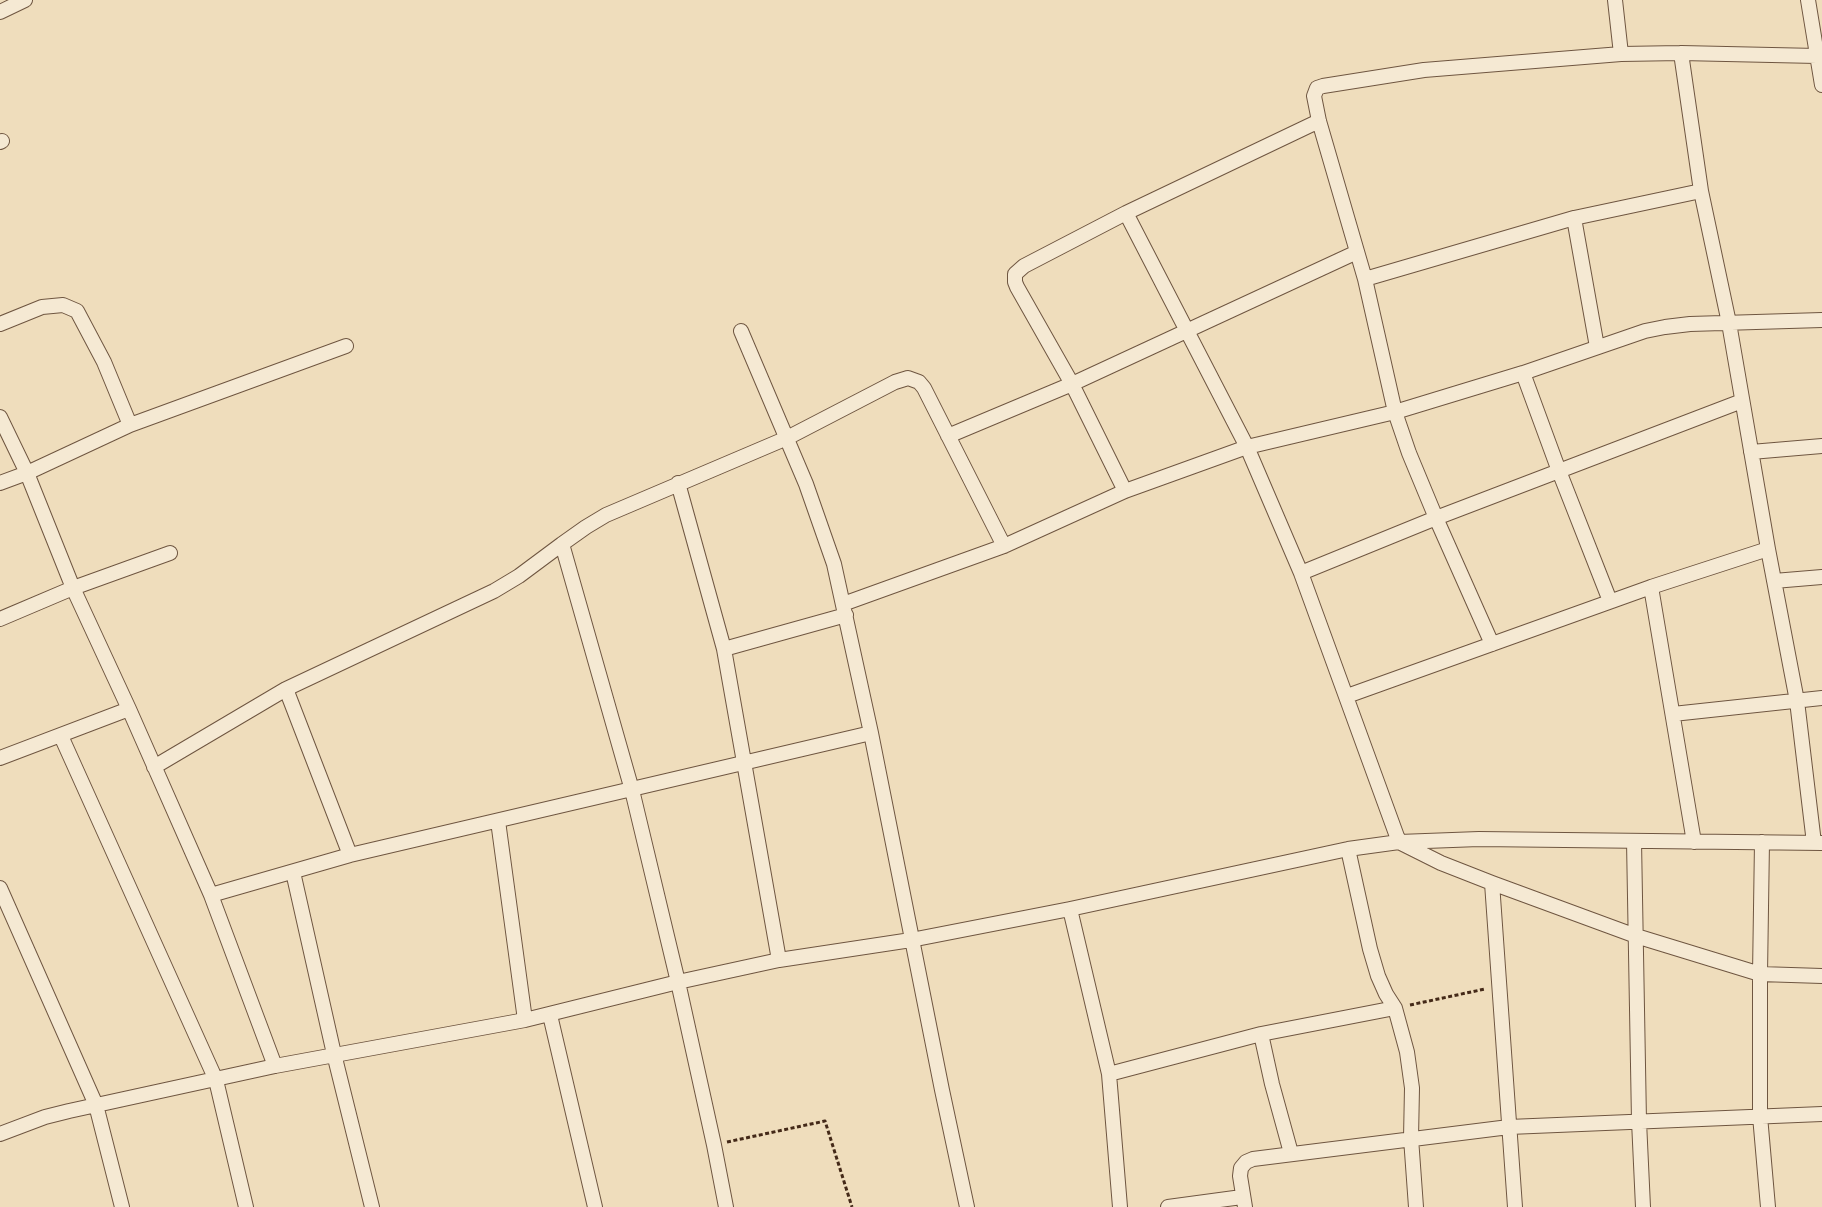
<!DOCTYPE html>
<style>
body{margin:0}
canvas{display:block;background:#efddbc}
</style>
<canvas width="1822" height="1207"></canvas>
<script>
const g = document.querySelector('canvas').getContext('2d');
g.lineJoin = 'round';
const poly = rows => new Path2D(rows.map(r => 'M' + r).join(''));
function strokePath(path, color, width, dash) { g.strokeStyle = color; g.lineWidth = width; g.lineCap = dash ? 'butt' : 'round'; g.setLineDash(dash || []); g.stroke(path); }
const minor = poly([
 [1615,0,1621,54],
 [1808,0,1822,85],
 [0,12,25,0],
 [1681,53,1621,54,1424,70,1323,86,1317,88,1314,96,1319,121,1365,279,1395,412,1409,453,1436,518,1742,401],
 [0,142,2,141],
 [1126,213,1247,447,1301,573,1399,842,1441,863,1492,883,1636,936,1760,974,1822,976],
 [1574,218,1597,347],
 [1365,279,1574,218,1701,191],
 [0,324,42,307,63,305,77,311,104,362,130,425,346,346],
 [741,331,806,484,834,564,871,733,942,1090,967,1207],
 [1523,373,1645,331,1665,327,1690,324,1822,320],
 [0,417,27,473,73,588,129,709,211,895,275,1066],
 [948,436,1072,384,1357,252],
 [1751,452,1822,446],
 [0,483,27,473,130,425],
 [678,483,724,649],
 [1125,491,1072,384,1017,287,1015,282,1015,274,1024,266,1126,213,1319,121],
 [1301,573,1436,518,1492,644],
 [1774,581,1822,577],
 [1651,587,1694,842],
 [843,604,1004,546,1125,491,1247,447,1395,412,1523,373,1559,471,1610,601],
 [0,619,73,588,170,553],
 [286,689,350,855],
 [1347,696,1651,587,1768,549],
 [1673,714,1822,698],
 [61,736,216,1080,246,1207],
 [0,758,129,709],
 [154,767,286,689,494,591,519,576,562,544],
 [498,821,525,1020],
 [1634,841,1639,1121,1643,1207],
 [1762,842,1760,974,1760,1116,1768,1207],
 [1814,843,1797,701,1768,549,1729,323,1701,191,1681,53,1817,56],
 [1348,849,1370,949,1378,976,1386,994,1395,1008,1407,1052,1412,1088,1411,1138,1416,1207],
 [293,872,334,1054,372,1207],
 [1492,883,1515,1207],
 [0,888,96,1105,122,1207],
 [211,895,350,855,871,733],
 [1070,909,1109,1074,1120,1207],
 [779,960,724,649,846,615],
 [550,1015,595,1207],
 [1261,1034,1272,1084,1291,1153],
 [1109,1074,1261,1034,1395,1008],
 [0,1134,45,1117,69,1111,275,1066,525,1020,678,982,779,960,911,940,1070,909,1348,849,1399,842,1479,839,1822,843],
 [726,1207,714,1145,678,982,632,790,562,544,586,527,606,515,787,438,895,382,908,378,919,382,924,388,1004,546],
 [1168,1207,1242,1197],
 [1245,1207,1240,1176,1241,1168,1246,1162,1253,1159,1509,1127,1822,1114]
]);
strokePath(minor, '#6f5641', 16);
strokePath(poly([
 [1410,1005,1485,989],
 [727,1142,825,1121,852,1207]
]), '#442918', 3, [4, 2.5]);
strokePath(minor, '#f5e9d3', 14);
</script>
